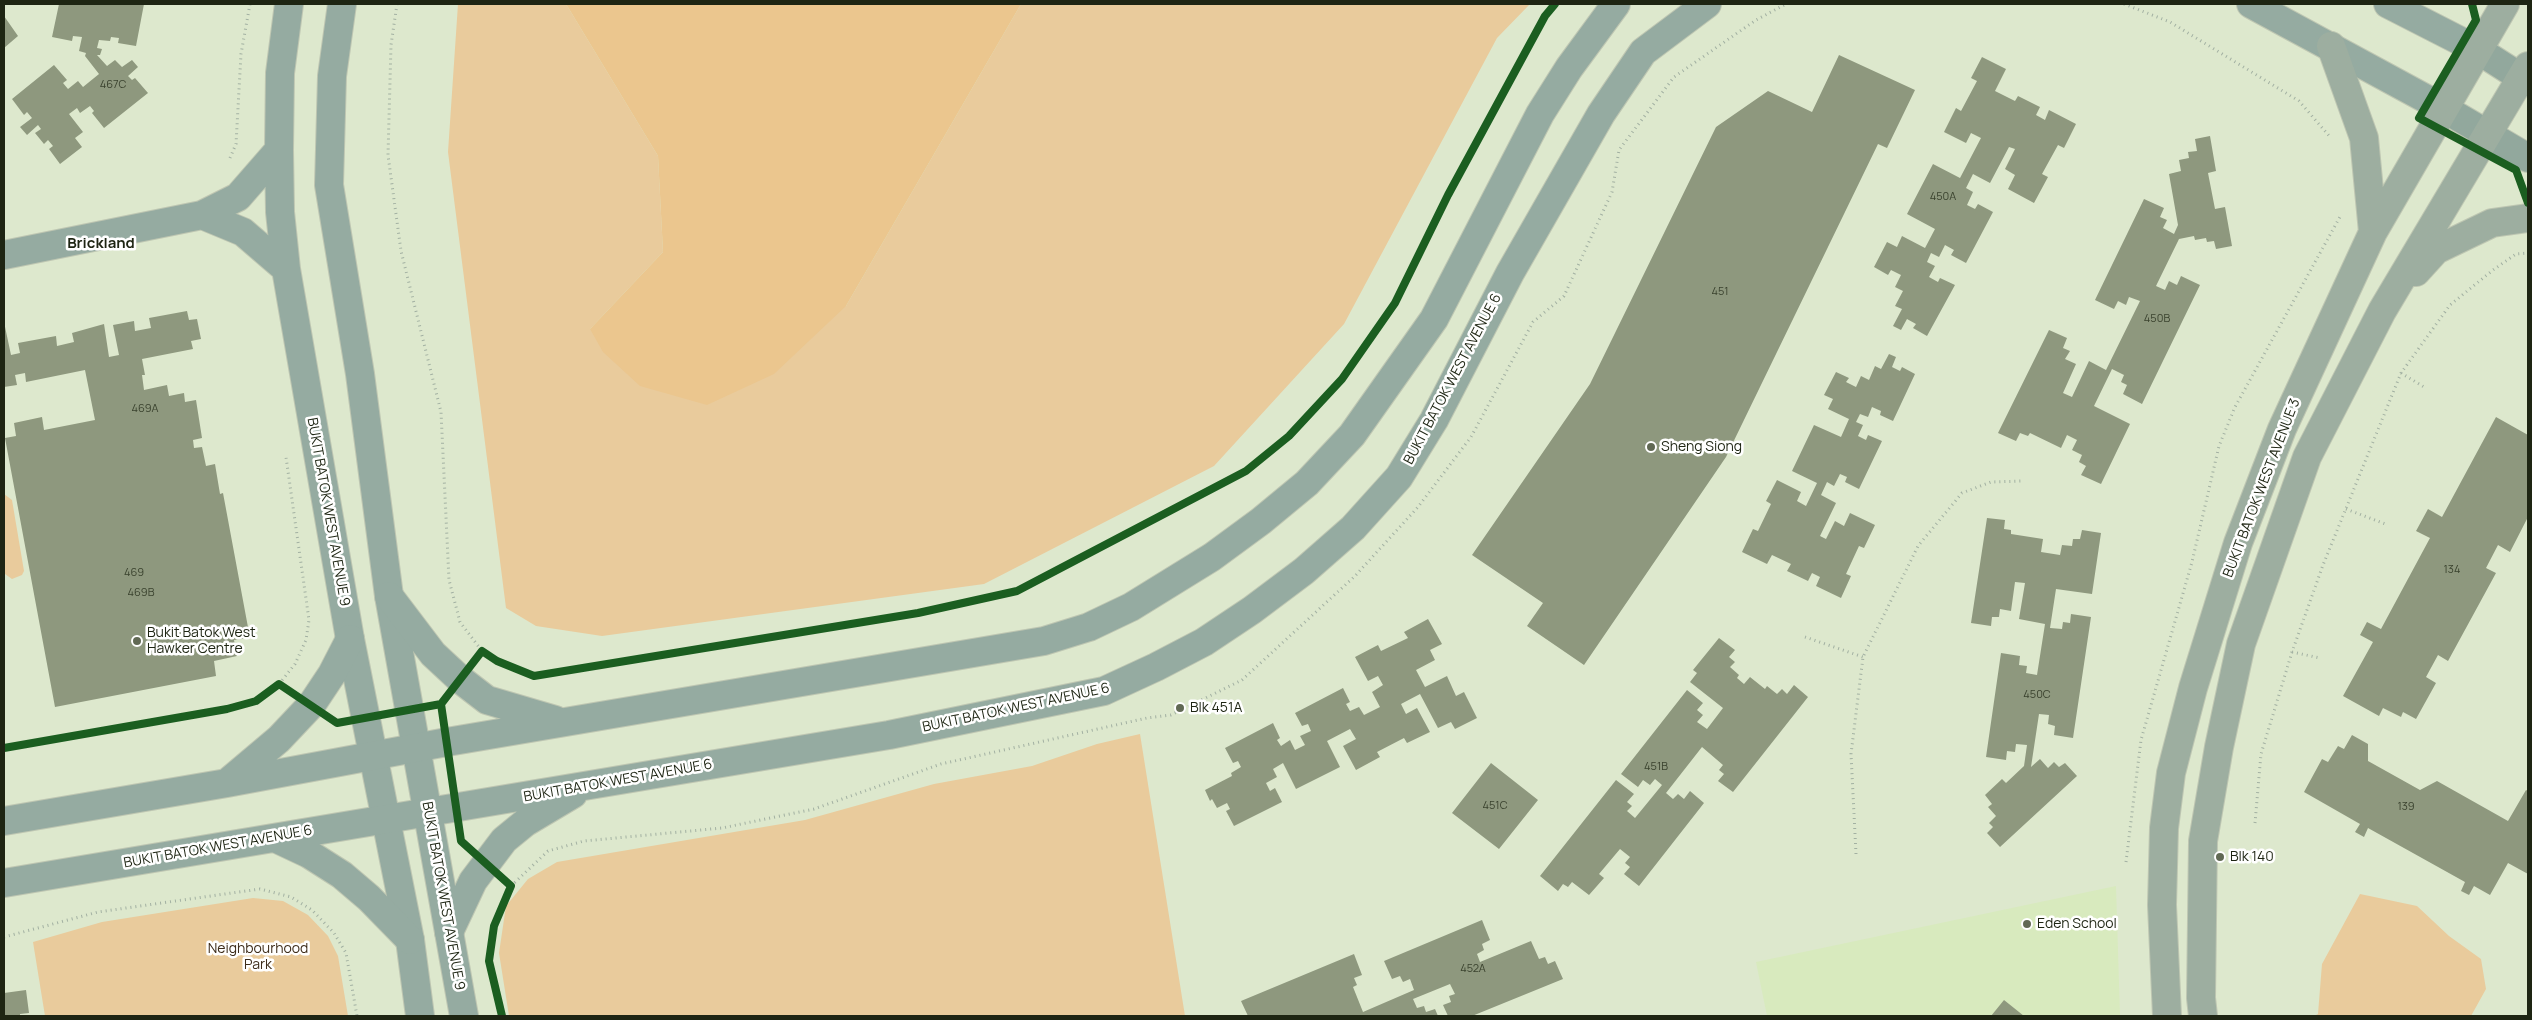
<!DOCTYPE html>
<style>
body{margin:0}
#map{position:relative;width:2532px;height:1020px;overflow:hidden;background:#dde8cd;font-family:Manrope,sans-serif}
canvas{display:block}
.frame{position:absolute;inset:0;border:5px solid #1e2513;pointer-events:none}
</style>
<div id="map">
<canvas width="2532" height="1020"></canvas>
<div class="frame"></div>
</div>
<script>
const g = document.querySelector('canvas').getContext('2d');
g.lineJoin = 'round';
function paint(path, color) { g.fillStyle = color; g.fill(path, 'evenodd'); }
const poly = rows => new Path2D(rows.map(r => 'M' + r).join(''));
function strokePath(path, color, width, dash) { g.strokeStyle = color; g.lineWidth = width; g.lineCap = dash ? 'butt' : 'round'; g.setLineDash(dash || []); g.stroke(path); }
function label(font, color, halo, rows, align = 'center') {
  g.font = font + ' Manrope,sans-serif'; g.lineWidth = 5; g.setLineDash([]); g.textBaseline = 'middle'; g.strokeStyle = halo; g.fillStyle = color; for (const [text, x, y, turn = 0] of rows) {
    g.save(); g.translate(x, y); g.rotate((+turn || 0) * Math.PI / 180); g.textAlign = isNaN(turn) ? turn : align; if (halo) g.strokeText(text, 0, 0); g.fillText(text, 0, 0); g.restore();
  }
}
paint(poly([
 [2116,886,2120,1016,1767,1016,1756,962]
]), '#d8eabe');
paint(poly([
 [458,4,566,4,658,156,663,252,590,329,846,306,1021,4,1530,4,1497,38,1344,324,1214,466,984,584,602,636,536,626,506,608,448,152],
 [4,494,12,500,24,571,22,575,12,579,5,574,4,567],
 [1140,734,1185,1016,509,1016,499,953,506,906,528,879,557,862,805,820,934,784,1032,766,1097,744],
 [2360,894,2417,906,2449,936,2481,959,2486,989,2471,1016,2314,1016,2318,1014,2322,964],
 [253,898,283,901,308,915,328,936,338,956,348,1016,45,1016,33,942,102,922]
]), '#e9cb9c');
paint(poly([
 [566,4,1021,4,846,306,774,374,707,405,640,386,603,352,590,329,663,252,658,156]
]), '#ebc68e');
paint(poly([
 [59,4,144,4,136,46,118,43,119,38,111,37,110,41,99,40,97,48,102,49,100,55,97,55,107,66,115,60,122,67,132,60,138,67,128,76,132,80,135,78,148,93,104,128,92,113,94,111,90,106,80,113,77,108,69,114,83,132,75,138,82,147,60,164,49,149,53,146,48,140,44,144,35,133,41,129,38,125,27,135,20,127,32,118,27,112,24,115,12,99,54,65,67,80,63,83,68,89,78,81,83,87,99,74,85,56,86,53,79,51,82,37,73,36,72,41,52,37],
 [4,16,18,36,4,48],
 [1839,55,1915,90,1887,148,1878,144,1726,457,1584,665,1527,626,1543,603,1472,555,1590,384,1716,127,1768,91,1812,112],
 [1982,57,2006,69,1995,91,2015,101,2018,96,2040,107,2036,115,2045,120,2049,110,2076,124,2064,148,2058,145,2042,174,2048,177,2034,203,2008,189,2015,175,2005,169,2015,149,2009,147,1990,183,1973,174,1966,188,1973,192,1967,205,1975,209,1978,204,1993,212,1966,263,1951,255,1954,250,1945,245,1939,257,1931,253,1927,262,1935,266,1929,277,1938,282,1940,278,1955,285,1927,336,1913,328,1916,324,1907,319,1901,330,1893,326,1902,309,1895,306,1903,291,1895,287,1901,275,1891,270,1888,275,1874,267,1887,242,1897,247,1902,236,1925,248,1935,229,1907,214,1933,164,1960,178,1981,138,1971,133,1966,143,1944,132,1956,108,1961,111,1977,81,1971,78],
 [2210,136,2216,171,2208,173,2215,209,2225,207,2232,246,2216,249,2214,241,2207,242,2206,238,2195,240,2194,236,2179,239,2156,286,2165,290,2169,281,2177,285,2181,276,2200,285,2142,404,2123,394,2127,385,2121,382,2124,375,2112,369,2094,406,2130,424,2101,484,2081,475,2086,466,2079,462,2082,455,2072,450,2077,440,2067,435,2061,448,2030,433,2028,436,2020,433,2016,441,1998,433,2049,330,2067,338,2063,348,2070,351,2065,359,2076,364,2063,393,2072,397,2089,361,2106,370,2140,301,2129,297,2126,305,2118,301,2114,309,2095,300,2144,199,2164,208,2160,217,2167,220,2163,228,2174,234,2178,225,2169,174,2181,171,2179,160,2189,158,2188,152,2197,151,2195,139],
 [187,311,189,320,197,319,201,339,191,341,193,349,142,359,145,375,142,375,144,390,167,385,169,396,184,393,185,402,196,400,202,438,193,440,194,448,202,447,206,466,215,464,220,494,223,493,250,638,234,640,237,656,214,661,216,676,55,707,5,438,16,436,14,423,42,417,44,430,95,420,85,370,26,382,25,373,15,375,17,385,4,387,4,322,11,355,20,353,18,343,56,336,57,346,74,342,72,333,104,324,109,357,119,355,113,325,134,321,135,331,151,328,149,318],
 [1889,354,1896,357,1892,367,1900,371,1902,367,1915,374,1893,421,1880,415,1881,411,1872,407,1868,417,1860,414,1856,422,1863,425,1858,436,1866,440,1868,435,1882,441,1859,489,1845,482,1847,477,1840,474,1834,486,1827,482,1821,495,1836,503,1820,536,1826,539,1835,521,1844,526,1850,513,1875,525,1864,548,1859,546,1846,574,1851,576,1841,598,1816,586,1820,577,1812,573,1808,581,1787,571,1791,564,1772,555,1767,564,1742,552,1753,529,1758,531,1771,504,1766,501,1777,480,1801,492,1797,501,1806,506,1817,483,1792,471,1814,425,1841,437,1849,419,1828,409,1833,399,1824,395,1836,372,1849,378,1846,382,1856,387,1861,376,1869,380,1875,366,1881,369],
 [2496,417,2528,435,2528,517,2510,552,2498,545,2486,568,2496,573,2448,661,2438,655,2426,677,2436,683,2416,719,2403,712,2401,717,2383,708,2379,716,2343,696,2373,642,2360,635,2367,622,2381,629,2430,538,2416,531,2428,509,2442,517],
 [1987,518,2005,520,2004,529,2011,530,2011,534,2043,539,2041,552,2060,555,2062,545,2072,546,2073,539,2080,539,2082,530,2101,533,2092,594,2056,589,2050,628,2062,629,2063,622,2070,623,2071,614,2091,617,2073,738,2054,735,2055,726,2048,724,2049,715,2039,714,2031,767,2040,759,2048,768,2054,762,2059,767,2065,763,2077,776,2000,847,1987,833,1993,827,1989,823,1996,816,1988,807,1992,804,1985,795,2002,779,2006,783,2024,766,2027,745,2016,744,2015,752,2007,751,2006,760,1986,757,2001,653,2020,656,2019,665,2027,666,2026,673,2037,675,2045,624,2019,619,2025,583,2015,582,2011,611,2000,609,1999,617,1992,617,1991,626,1971,623],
 [1428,619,1442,644,1430,650,1435,660,1416,670,1425,687,1447,676,1456,696,1464,692,1477,718,1455,729,1451,722,1438,728,1420,694,1401,704,1406,714,1417,708,1430,732,1407,743,1404,738,1377,752,1380,757,1356,770,1343,746,1356,739,1350,729,1327,741,1340,767,1296,789,1283,763,1273,769,1277,777,1266,783,1270,791,1275,788,1282,802,1234,826,1226,811,1230,809,1227,803,1217,808,1212,799,1210,801,1205,790,1232,776,1231,773,1241,767,1238,761,1233,763,1225,748,1273,723,1280,738,1277,740,1281,746,1290,740,1295,750,1305,745,1300,736,1311,731,1308,724,1302,726,1295,713,1343,688,1350,702,1346,704,1350,711,1359,707,1364,715,1380,707,1372,692,1383,685,1378,676,1368,681,1355,657,1378,645,1381,651,1408,638,1404,632],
 [1719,638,1735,650,1729,657,1735,662,1730,667,1739,675,1737,678,1744,684,1750,677,1765,689,1767,686,1777,694,1782,689,1787,694,1794,685,1808,697,1733,792,1718,781,1724,774,1719,770,1723,765,1702,747,1666,793,1673,799,1678,794,1684,799,1690,791,1704,803,1639,886,1624,874,1630,867,1625,863,1630,857,1620,849,1599,874,1604,878,1589,895,1572,882,1568,887,1563,884,1558,891,1540,876,1616,780,1634,794,1627,802,1632,806,1627,811,1635,818,1662,785,1655,779,1650,785,1643,780,1638,787,1621,774,1687,690,1703,703,1697,710,1703,715,1697,722,1707,729,1723,708,1690,682,1697,673,1693,670],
 [2352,735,2368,744,2368,761,2420,790,2437,781,2508,821,2526,790,2528,791,2528,874,2508,863,2490,895,2474,886,2469,895,2461,891,2465,882,2368,828,2364,837,2355,832,2360,824,2304,792,2322,759,2328,762,2338,746,2344,749],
 [1491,763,1538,800,1499,849,1452,813],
 [1482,920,1490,940,1482,944,1484,950,1477,954,1480,962,1531,941,1539,959,1545,957,1548,964,1555,961,1563,979,1472,1016,1448,1016,1443,1005,1451,1002,1449,996,1455,994,1450,984,1413,999,1417,1008,1424,1006,1426,1012,1435,1009,1438,1016,1248,1016,1241,1001,1354,954,1362,975,1354,978,1357,985,1353,987,1363,1012,1414,990,1410,979,1403,982,1400,976,1392,979,1384,961],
 [26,990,29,1013,20,1014,20,1016,4,1016,4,993],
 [2004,1000,2024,1016,1991,1016]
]), '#8e987e');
const minor = poly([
 [289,4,280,73,279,150,280,212,286,269,350,639,410,940,420,1016],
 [342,4,332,76,329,185,360,374,389,596,464,1016],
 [202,215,243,232,286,269],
 [4,255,202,215,238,197,279,150]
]);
const tertiary = poly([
 [2251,4,2443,108],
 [2388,4,2478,50],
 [389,596,433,654,461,680,487,700,555,720],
 [228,782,279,739,312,704,332,674,350,639],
 [4,821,227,783,447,742,1044,641,1089,627,1131,607,1212,557,1261,521,1307,483,1352,435,1434,319,1540,114,1569,68,1616,4],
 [275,838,309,854,342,875,369,898,410,940],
 [4,883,889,735,1104,691,1156,667,1204,642,1252,610,1304,571,1353,528,1399,477,1434,420,1510,273,1601,114,1643,52,1707,4],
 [449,932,473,881,504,840,526,822,573,794]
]);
const secondary = poly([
 [2478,50,2528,82],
 [2443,108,2528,158]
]);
const primary = poly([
 [2331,46,2364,138,2373,232],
 [2416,272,2436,250,2492,223,2528,218],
 [2167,1016,2162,905,2164,828,2171,773,2193,688,2238,543,2282,429,2373,232,2505,4],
 [2203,1016,2201,998,2203,841,2219,747,2241,644,2307,457,2382,311,2528,66]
]);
strokePath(minor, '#bec6b2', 30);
strokePath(tertiary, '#bec6b2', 30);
strokePath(secondary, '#bec6b2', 30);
strokePath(primary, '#bec6b2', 30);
strokePath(poly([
 [397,4,391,45,388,155,401,251,441,412,449,580,460,622,482,651],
 [2124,4,2170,22,2299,101,2331,138],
 [230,158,236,144,241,54,250,4],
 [2401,373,2424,387],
 [2346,509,2388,525],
 [1805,637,1863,657],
 [2292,652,2320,658],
 [279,684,295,664,306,640,309,620,286,457],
 [2255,823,2261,754,2292,652,2323,565,2401,373,2450,305,2493,270,2516,254,2528,253],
 [1856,854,1851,754,1863,657,1918,546,1962,493,1991,482,2022,481],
 [2126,862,2141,740,2192,562,2219,446,2235,407,2341,215],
 [511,886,548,851,584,841,722,828,814,809,941,764,1147,718,1171,715,1242,680,1355,576,1418,507,1471,437,1533,322,1564,296,1612,192,1619,150,1674,77,1756,20,1786,4],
 [4,937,98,912,260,889,291,897,312,910,334,933,346,953,357,1016]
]), '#a2b0a2', 3, [1, 4]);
strokePath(minor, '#95aba1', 28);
strokePath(tertiary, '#95aba1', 28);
strokePath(secondary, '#92a89d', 28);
strokePath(primary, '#9daea0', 28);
strokePath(poly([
 [2472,4,2476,20,2419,118,2516,170,2528,203],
 [441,704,461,841,511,886,494,926,489,961,502,1016],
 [4,748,227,709,256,701,279,684,337,723,441,704,482,651,497,661,534,676,918,613,1017,591,1246,471,1289,436,1342,379,1395,303,1448,195,1545,16,1555,4]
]), '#1b5e20', 8);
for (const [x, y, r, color] of [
 [1651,447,5,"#616954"],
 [137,641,5,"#616954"],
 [1180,708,5,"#616954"],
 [2220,857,5,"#616954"],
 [2027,924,5,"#616954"]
]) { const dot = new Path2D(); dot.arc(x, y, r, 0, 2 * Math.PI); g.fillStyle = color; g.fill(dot); strokePath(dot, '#fff', 2); }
label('11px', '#3a422e', null, [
 ["467C",113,85],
 ["450A",1943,197],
 ["451",1720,292],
 ["450B",2157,319],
 ["469A",145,409],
 ["134",2452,570],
 ["469",134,573],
 ["469B",141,593],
 ["450C",2037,695],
 ["451B",1656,767],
 ["451C",1495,806],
 ["139",2406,807],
 ["452A",1473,969]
]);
label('14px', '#1e2513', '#fff', [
 ["BUKIT BATOK WEST AVENUE 6",1453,379,-62],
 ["BUKIT BATOK WEST AVENUE 3",2262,488,-69],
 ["BUKIT BATOK WEST AVENUE 9",328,512,80],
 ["BUKIT BATOK WEST AVENUE 6",1016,708,-12],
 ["BUKIT BATOK WEST AVENUE 6",618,781,-10],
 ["BUKIT BATOK WEST AVENUE 6",218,847,-10],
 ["BUKIT BATOK WEST AVENUE 9",443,896,80]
]);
label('14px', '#1e2513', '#fff', [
 ["Sheng Siong",1661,447],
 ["Bukit Batok West",147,633],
 ["Hawker Centre",147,649],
 ["Blk 451A",1190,708],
 ["Blk 140",2230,857],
 ["Eden School",2037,924]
], 'left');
label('14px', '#3d2c1a', '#fff', [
 ["Neighbourhood",258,949],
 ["Park",258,965]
]);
label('bold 15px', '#1e2513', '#fff', [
 ["Brickland",101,244]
]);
</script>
